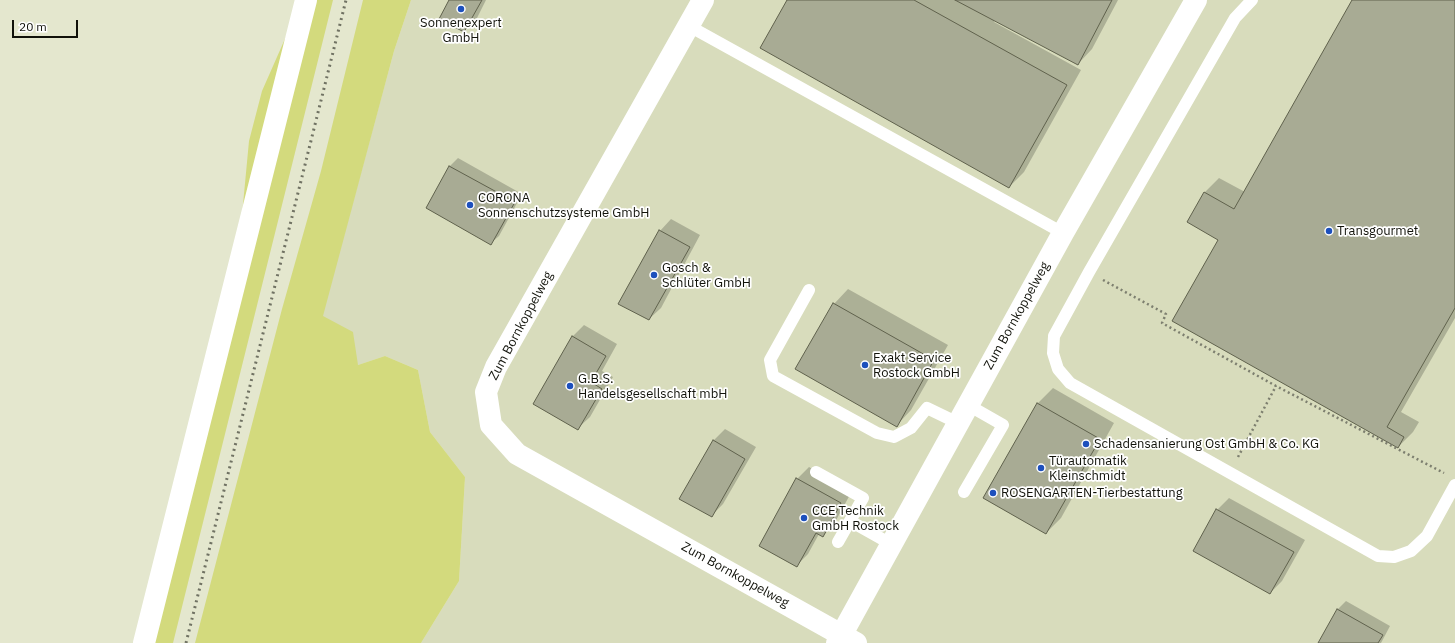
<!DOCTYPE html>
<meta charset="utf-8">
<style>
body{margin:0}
#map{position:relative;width:1455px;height:643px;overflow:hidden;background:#e4e7ce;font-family:"IBM Plex Sans",sans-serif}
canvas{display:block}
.scale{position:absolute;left:12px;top:20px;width:66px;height:18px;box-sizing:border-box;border:2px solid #11120a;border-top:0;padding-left:5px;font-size:12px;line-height:14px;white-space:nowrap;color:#11120a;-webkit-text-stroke:3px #fff;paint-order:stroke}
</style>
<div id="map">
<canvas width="1455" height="643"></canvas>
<div class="scale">20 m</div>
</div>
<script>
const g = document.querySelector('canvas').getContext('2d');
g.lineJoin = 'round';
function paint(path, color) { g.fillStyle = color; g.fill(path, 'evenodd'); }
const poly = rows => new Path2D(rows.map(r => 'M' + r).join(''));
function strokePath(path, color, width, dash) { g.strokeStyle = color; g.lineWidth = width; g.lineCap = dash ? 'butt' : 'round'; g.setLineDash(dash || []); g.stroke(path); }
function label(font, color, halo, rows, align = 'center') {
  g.font = font + ' "IBM Plex Sans",sans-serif'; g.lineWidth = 3.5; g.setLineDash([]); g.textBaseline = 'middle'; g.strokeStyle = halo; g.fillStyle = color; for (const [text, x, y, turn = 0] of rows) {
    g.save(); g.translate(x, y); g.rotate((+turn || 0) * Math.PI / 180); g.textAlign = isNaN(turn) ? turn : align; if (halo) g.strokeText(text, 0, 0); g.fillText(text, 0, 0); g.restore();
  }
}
paint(poly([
 [411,0,1455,0,1455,643,421,643,459,581,465,477,430,432,418,370,385,356,358,365,322,316,394,51]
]), '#d8dcbc');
paint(poly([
 [296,0,333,0,173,643,135,643,242,215,249,141,262,91,288,32],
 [363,0,411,0,394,51,323,316,353,332,358,365,385,356,418,370,430,432,465,477,459,581,421,643,195,643,282,309,321,171]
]), '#d3da7d');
paint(poly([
 [450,0,486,0,476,20,464,31],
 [789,0,1118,0,1092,49,1078,64,995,20,994,22,1081,70,1024,172,1009,187],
 [1353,0,1455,0,1455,318,1401,412,1419,422,1413,432,1398,447,1220,239,1204,193,1219,178,1245,192],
 [458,158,522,194,499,236,491,243,427,208,450,166],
 [671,219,700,235,661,308,649,319,660,231],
 [848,289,948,345,911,410,897,425,834,304],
 [584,325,617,344,602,371,613,377,590,417,578,428,572,337],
 [1053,388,1114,423,1061,518,1046,533,984,498,1038,403],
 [725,429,756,447,723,504,711,516,713,441],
 [809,467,852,491,834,524,823,536,819,534,808,554,796,566,797,479],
 [1229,498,1305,540,1282,581,1270,593,1217,510],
 [1346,601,1390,626,1381,643,1319,643,1338,609]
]), '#0003');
const building = poly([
 [449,0,482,0,464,32,439,19,449,0],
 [787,0,914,0,1067,85,1009,188,760,48,787,0],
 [955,0,1112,0,1078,65,955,0],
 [1352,0,1455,0,1455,308,1387,427,1404,437,1398,448,1172,321,1218,240,1187,222,1204,192,1234,209,1352,0],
 [449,166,515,202,491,245,426,208,449,166],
 [659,230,690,247,649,320,618,304,659,230],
 [833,303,934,360,897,427,795,369,833,303],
 [572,336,606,356,591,382,602,389,578,430,533,404,572,336],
 [1037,403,1100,439,1046,534,983,498,1037,403],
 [713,440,745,459,712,517,679,499,713,440],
 [796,478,841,503,823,537,816,533,797,567,759,546,796,478],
 [1216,509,1294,552,1270,594,1193,551,1216,509],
 [1337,609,1383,635,1378,643,1318,643,1337,609]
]);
paint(building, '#a8ab94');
strokePath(building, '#60624d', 1);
strokePath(poly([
 [1103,280,1166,314,1162,323,1276,386,1444,473],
 [1238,457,1276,386]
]), '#7d7f6f', 2.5, [2, 3]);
strokePath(poly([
 [1252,0,1235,18,1089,272,1054,336,1053,353,1058,369,1070,383,1378,556,1394,557,1411,551,1427,536,1455,485],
 [689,26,1063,233],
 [809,290,770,360,773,376,877,433,894,437,911,428,927,408,958,423],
 [816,472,863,498,838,542],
 [964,492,1003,425,968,405],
 [850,521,891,544]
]), '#fff', 12);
strokePath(poly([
 [703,0,496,367,486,392,491,425,517,454,856,643],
 [144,643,306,0],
 [837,643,1063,233,1196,0]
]), '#fff', 22);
strokePath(poly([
 [186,643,346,0]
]), '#707263', 3, [2, 4]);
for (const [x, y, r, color] of [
 [461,9,4,"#1d50bd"],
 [470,205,4,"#1d50bd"],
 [1329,231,4,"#1d50bd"],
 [654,275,4,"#1d50bd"],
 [865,365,4,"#1d50bd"],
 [570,386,4,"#1d50bd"],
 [1086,444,4,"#1d50bd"],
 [1041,468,4,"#1d50bd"],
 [993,493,4,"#1d50bd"],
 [804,518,4,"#1d50bd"]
]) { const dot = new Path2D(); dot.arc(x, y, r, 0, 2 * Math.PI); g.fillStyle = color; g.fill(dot); strokePath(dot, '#fff', 1.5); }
label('13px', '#11120a', '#fff', [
 ["Sonnenexpert",461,23,"center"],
 ["GmbH",461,38,"center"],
 ["CORONA",478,198],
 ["Sonnenschutzsysteme GmbH",478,213],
 ["Transgourmet",1337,231],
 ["Gosch &",662,268],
 ["Schlüter GmbH",662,283],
 ["Exakt Service",873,358],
 ["Rostock GmbH",873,373],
 ["G.B.S.",578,379],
 ["Handelsgesellschaft mbH",578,394],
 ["Schadensanierung Ost GmbH & Co. KG",1094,444],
 ["Türautomatik",1049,461],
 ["Kleinschmidt",1049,476],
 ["ROSENGARTEN-Tierbestattung",1001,493],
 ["CCE Technik",812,511],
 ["GmbH Rostock",812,526]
], 'left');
label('13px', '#11120a', '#fff', [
 ["Zum Bornkoppelweg",1017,316,-61],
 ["Zum Bornkoppelweg",521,326,-62],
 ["Zum Bornkoppelweg",735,575,29]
]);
</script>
